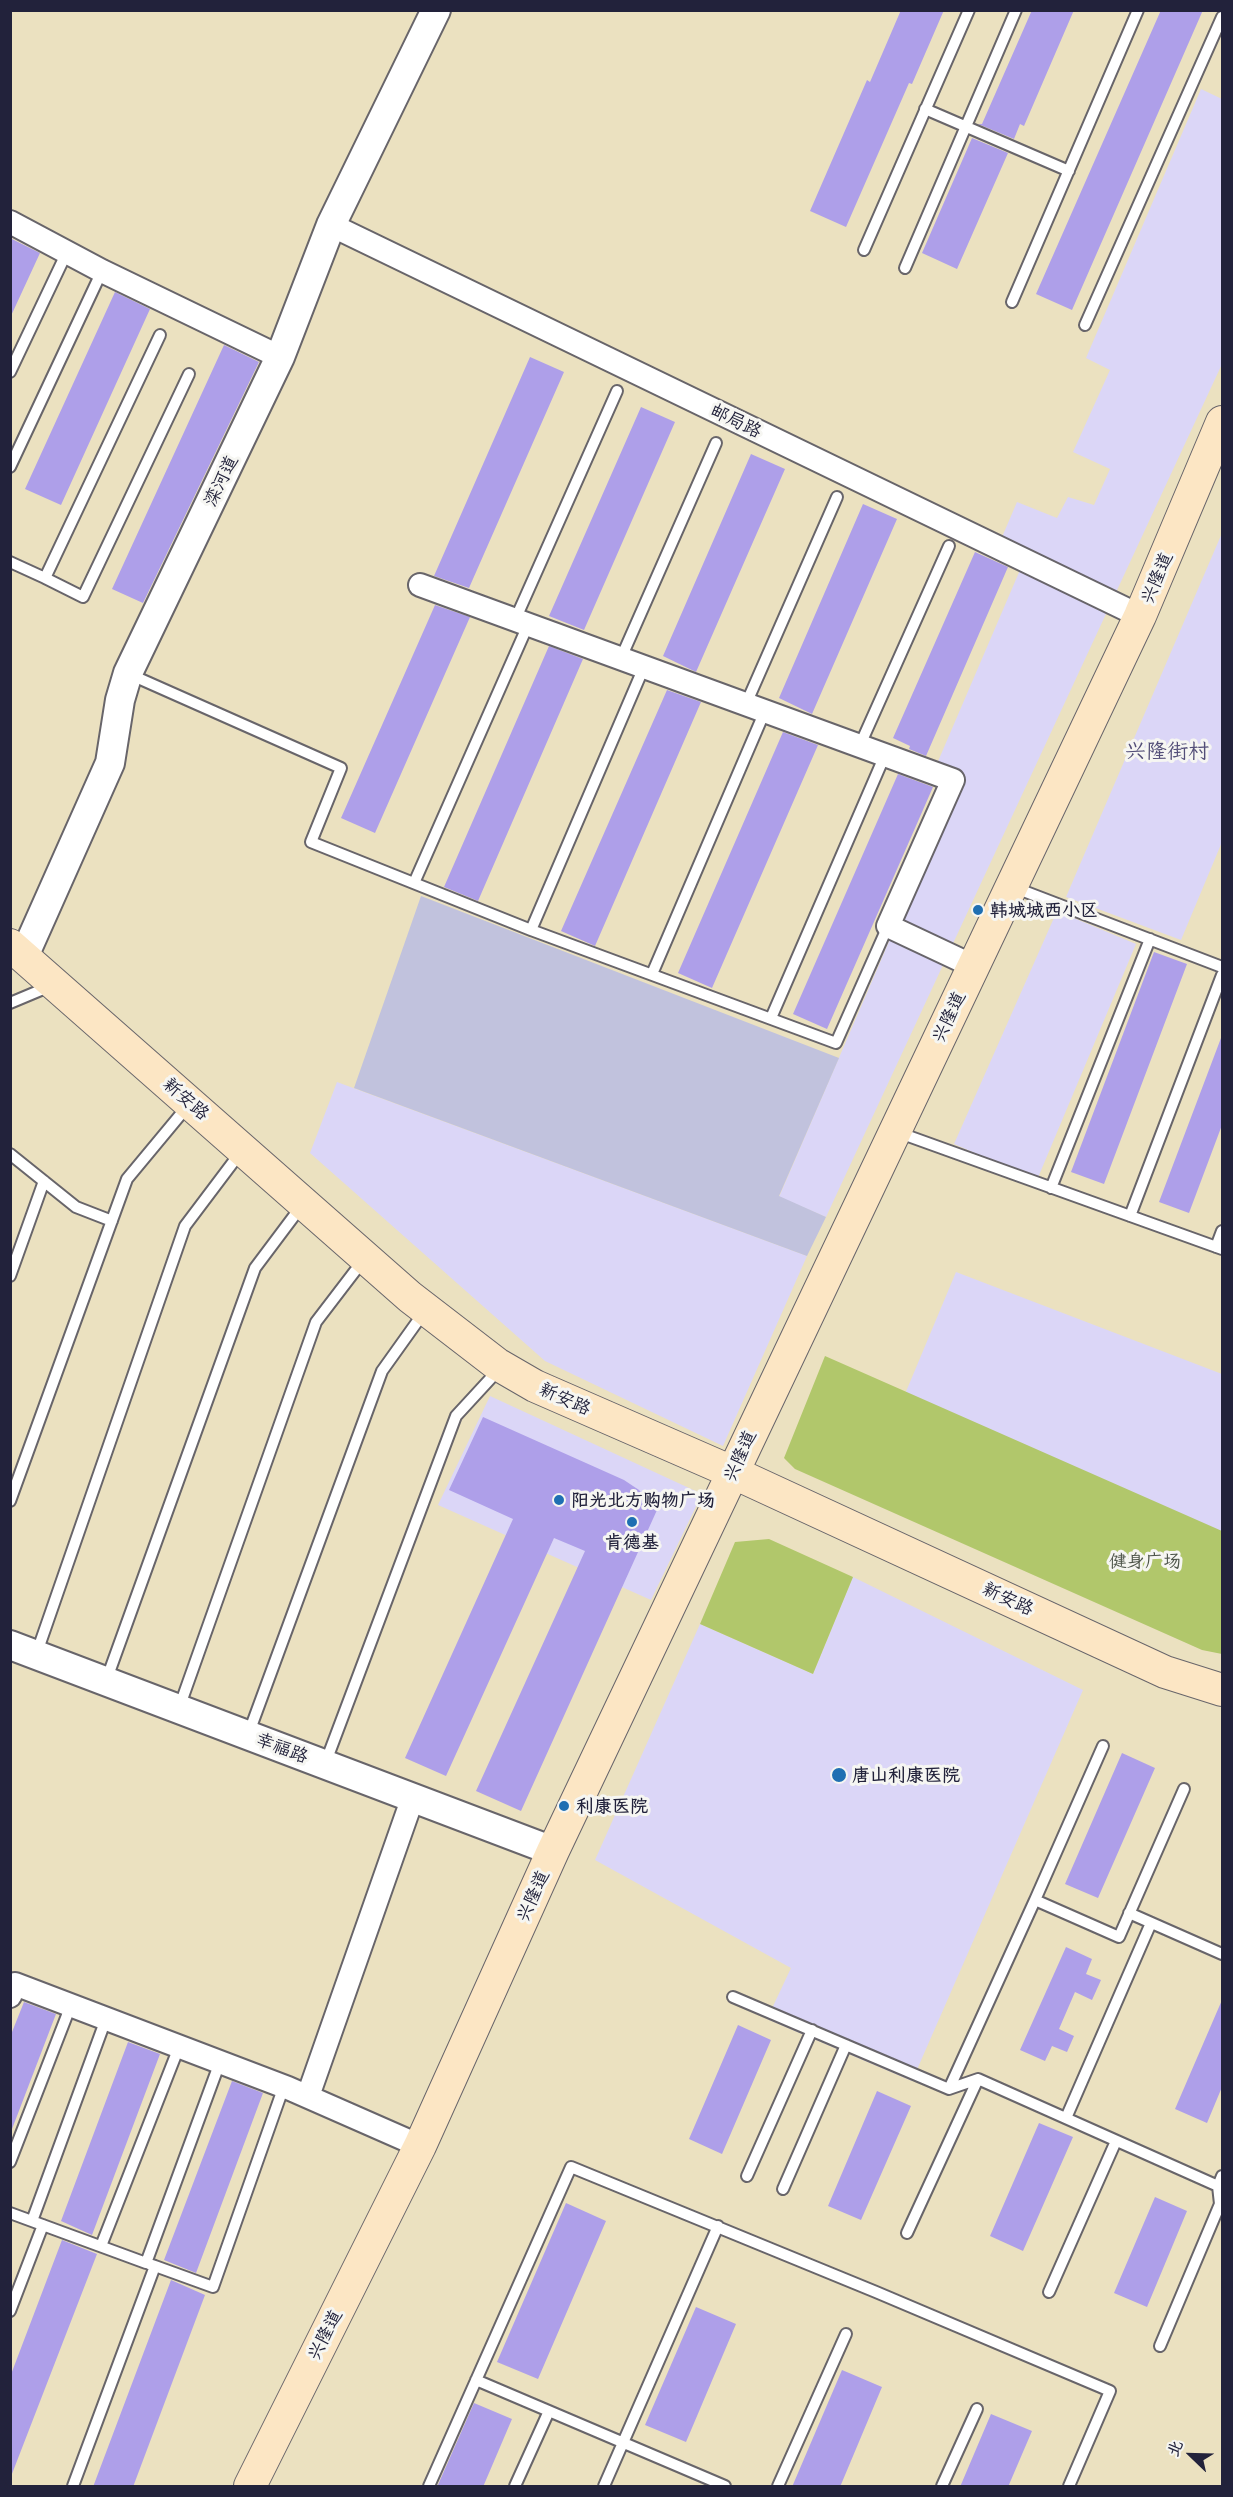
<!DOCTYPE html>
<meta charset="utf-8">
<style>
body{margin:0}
#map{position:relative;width:1233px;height:2497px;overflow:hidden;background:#ebe1c0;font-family:Mali,"LXGW WenKai TC",sans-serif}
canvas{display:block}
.frame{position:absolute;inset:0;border:12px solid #22223b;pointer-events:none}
.north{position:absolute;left:1161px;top:2425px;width:60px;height:60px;-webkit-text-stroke:4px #f6f6f2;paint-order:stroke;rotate:293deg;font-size:16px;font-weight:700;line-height:24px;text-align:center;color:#22223b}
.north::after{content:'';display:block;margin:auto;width:21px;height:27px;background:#22223b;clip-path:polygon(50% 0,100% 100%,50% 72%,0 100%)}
</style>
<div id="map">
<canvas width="1233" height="2497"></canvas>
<div class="frame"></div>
<div class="north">北</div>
</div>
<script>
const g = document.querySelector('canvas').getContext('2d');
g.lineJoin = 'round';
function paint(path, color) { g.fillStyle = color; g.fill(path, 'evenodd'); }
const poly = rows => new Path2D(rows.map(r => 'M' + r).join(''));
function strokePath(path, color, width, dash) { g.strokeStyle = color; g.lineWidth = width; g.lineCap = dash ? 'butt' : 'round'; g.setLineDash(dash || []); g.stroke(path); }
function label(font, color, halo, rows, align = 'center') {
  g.font = font + ' Mali,"LXGW WenKai TC",sans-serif'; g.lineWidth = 6; g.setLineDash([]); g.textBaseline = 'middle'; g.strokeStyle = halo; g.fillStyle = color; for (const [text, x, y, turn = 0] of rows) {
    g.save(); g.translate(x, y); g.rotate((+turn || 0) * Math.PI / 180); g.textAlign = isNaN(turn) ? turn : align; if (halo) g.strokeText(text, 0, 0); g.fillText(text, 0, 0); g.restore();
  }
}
paint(poly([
 [1201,89,1222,99,1222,364,826,1217,779,1197,956,786,933,773,1020,570,993,558,1017,502,1057,518,1068,497,1094,505,1110,469,1073,452,1110,370,1086,358],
 [1222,533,1222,842,1181,940,1066,897],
 [1057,911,1136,944,1037,1180,954,1144],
 [337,1082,807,1256,723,1446,545,1361,310,1153],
 [956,1272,1222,1374,1222,1532,905,1394],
 [490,1396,702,1494,651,1600,438,1505],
 [853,1577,1083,1690,912,2081,767,2019,791,1968,595,1860,700,1624,813,1674]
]), '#dbd6f7');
paint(poly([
 [421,896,839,1058,779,1196,826,1217,807,1256,354,1088]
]), '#c1c2dd');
paint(poly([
 [825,1356,1222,1531,1222,1654,1202,1650,795,1469,784,1458],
 [769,1539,853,1577,813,1674,700,1624,735,1542]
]), '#b1c76b');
paint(poly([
 [901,10,944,10,912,84,909,83,846,227,810,211,867,80,870,82],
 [1032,10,1074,10,1024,126,1020,124,1014,139,978,124,982,124],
 [1161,10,1203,10,1072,310,1036,294],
 [972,138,1008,153,957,269,922,253],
 [10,238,40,253,10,318],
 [115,292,150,309,61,505,25,489],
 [224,345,259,362,143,603,112,589],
 [530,357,564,372,469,588,434,576],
 [641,407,675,422,584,630,549,616],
 [751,454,785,469,696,672,663,656],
 [863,504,897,519,812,714,779,698],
 [975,552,1008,567,926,756,909,749,910,746,893,738],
 [435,605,470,617,375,833,341,818],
 [549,646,583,659,478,901,444,887],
 [667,690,701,702,595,946,561,931],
 [783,732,818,745,712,988,678,973],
 [898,774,933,787,827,1029,793,1014],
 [1154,952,1187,964,1104,1184,1071,1172],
 [1221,1038,1222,1125,1189,1213,1159,1202],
 [483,1417,624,1480,639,1490,657,1510,521,1811,476,1791,585,1551,554,1538,446,1776,405,1758,513,1519,449,1490],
 [1122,1753,1155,1768,1098,1898,1065,1884],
 [1066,1947,1092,1959,1086,1974,1101,1980,1092,2000,1075,1992,1059,2029,1074,2036,1067,2052,1052,2046,1045,2061,1020,2050],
 [1222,2000,1222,2087,1207,2123,1175,2109],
 [24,2002,56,2014,12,2129,10,2037],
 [738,2025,771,2040,722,2154,689,2139],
 [128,2042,160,2054,92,2235,61,2221],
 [232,2081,263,2093,196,2273,164,2260],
 [877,2091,911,2106,861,2220,828,2206],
 [1039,2123,1073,2137,1023,2251,990,2236],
 [1155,2197,1187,2211,1147,2307,1114,2293],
 [566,2203,606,2221,538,2379,497,2362],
 [62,2240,97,2254,10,2479,10,2377],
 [171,2280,205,2295,133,2487,93,2487],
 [696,2307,736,2324,686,2442,645,2425],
 [842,2370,882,2387,840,2487,792,2487],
 [474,2403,512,2419,483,2487,437,2487],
 [991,2414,1032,2431,1008,2487,960,2487]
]), '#ae9fe9');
const service = poly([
 [925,109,1069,171],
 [864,250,969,10],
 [905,268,1016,10],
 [1012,302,1138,10],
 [1085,325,1222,17],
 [10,372,67,252],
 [10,467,102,271],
 [10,562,45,578,160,335],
 [45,578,83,597,189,374],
 [515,620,617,391],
 [621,658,716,443],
 [129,674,341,768,311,842,531,930,836,1043,888,926],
 [746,704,837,497],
 [860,745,949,546],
 [414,883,528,625],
 [1013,887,1222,967],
 [531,930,644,667],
 [652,974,765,711],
 [10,1003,41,990],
 [771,1018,885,755],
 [897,1132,1222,1249],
 [10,1154,76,1207,112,1221],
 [1051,1188,1150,939],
 [1130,1216,1222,975],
 [1216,1247,1222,1231],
 [10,1276,44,1181],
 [10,1501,127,1179,181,1114],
 [36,1655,185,1226,234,1161],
 [106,1681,255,1268,294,1216],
 [179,1708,316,1322,355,1271],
 [248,1735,382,1371,417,1322],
 [325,1764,456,1416,491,1378],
 [1035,1900,1103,1746],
 [1129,1913,1222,1954],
 [733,1997,949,2089,978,2079,1218,2186,1222,2176],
 [949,2089,1035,1900,1119,1937,1184,1789],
 [1066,2118,1151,1923],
 [10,2162,71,2005],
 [747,2176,812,2030],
 [783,2189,846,2045],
 [10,2213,146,2263,220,2062],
 [32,2221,106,2019],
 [907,2233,978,2079],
 [101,2246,179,2047],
 [155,2266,213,2287,284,2086],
 [1049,2292,1116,2141],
 [10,2311,43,2225],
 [1160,2346,1220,2204,1218,2186],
 [476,2380,725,2486],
 [73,2486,155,2266,149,2264],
 [429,2486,571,2167,876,2292,1110,2391,1069,2486],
 [515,2486,549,2411],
 [604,2486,718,2226],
 [778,2486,846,2334],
 [942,2486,977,2409]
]);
const minor = poly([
 [10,222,102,271,280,357],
 [331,225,1140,616],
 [420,585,953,780,888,926,973,966],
 [10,1996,15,1984,288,2088,420,2146],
 [308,2096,413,1797]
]);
const tertiary = poly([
 [24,956,110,763,120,700,128,673,280,357,331,225,436,10],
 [10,1645,553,1851]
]);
const secondary = poly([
 [10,945,410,1297,497,1364,535,1386,732,1472,1165,1672,1222,1690],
 [250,2486,420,2146,553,1851,1140,616,1222,422]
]);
strokePath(service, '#68656a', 14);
strokePath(minor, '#68656a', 26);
strokePath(tertiary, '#68656a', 32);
strokePath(secondary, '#68656a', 34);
strokePath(service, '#fff', 10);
strokePath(minor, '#fff', 22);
strokePath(tertiary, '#fff', 28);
strokePath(secondary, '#fce6c4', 32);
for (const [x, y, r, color] of [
 [978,910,6,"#1f6fb2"],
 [559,1500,6,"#1f6fb2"],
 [632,1522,6,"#1f6fb2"],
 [839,1775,8,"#1f6fb2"],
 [564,1806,6,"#1f6fb2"]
]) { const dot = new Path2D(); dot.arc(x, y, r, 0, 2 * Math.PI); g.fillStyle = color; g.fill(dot); strokePath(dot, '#f6f6f2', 2); }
label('18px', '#22223b', '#f6f6f2', [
 ["邮局路",736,421,26],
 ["滦河道",221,481,-64],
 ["兴隆道",1157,578,-67],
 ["兴隆道",949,1017,-65],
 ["新安路",186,1099,41],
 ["新安路",565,1399,24],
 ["兴隆道",740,1456,-66],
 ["新安路",1008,1599,25],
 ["幸福路",282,1748,21],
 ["兴隆道",533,1896,-66],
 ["兴隆道",325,2335,-63]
]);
label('bold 18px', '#22223b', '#f6f6f2', [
 ["韩城城西小区",990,910],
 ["阳光北方购物广场",571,1500],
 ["肯德基",632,1542,"center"],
 ["唐山利康医院",852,1775],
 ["利康医院",576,1806]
], 'left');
label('18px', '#4d5449', '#f6f6f2', [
 ["健身广场",1145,1561]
]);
label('21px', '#534e78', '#f6f6f2', [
 ["兴隆街村",1167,752]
]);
</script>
